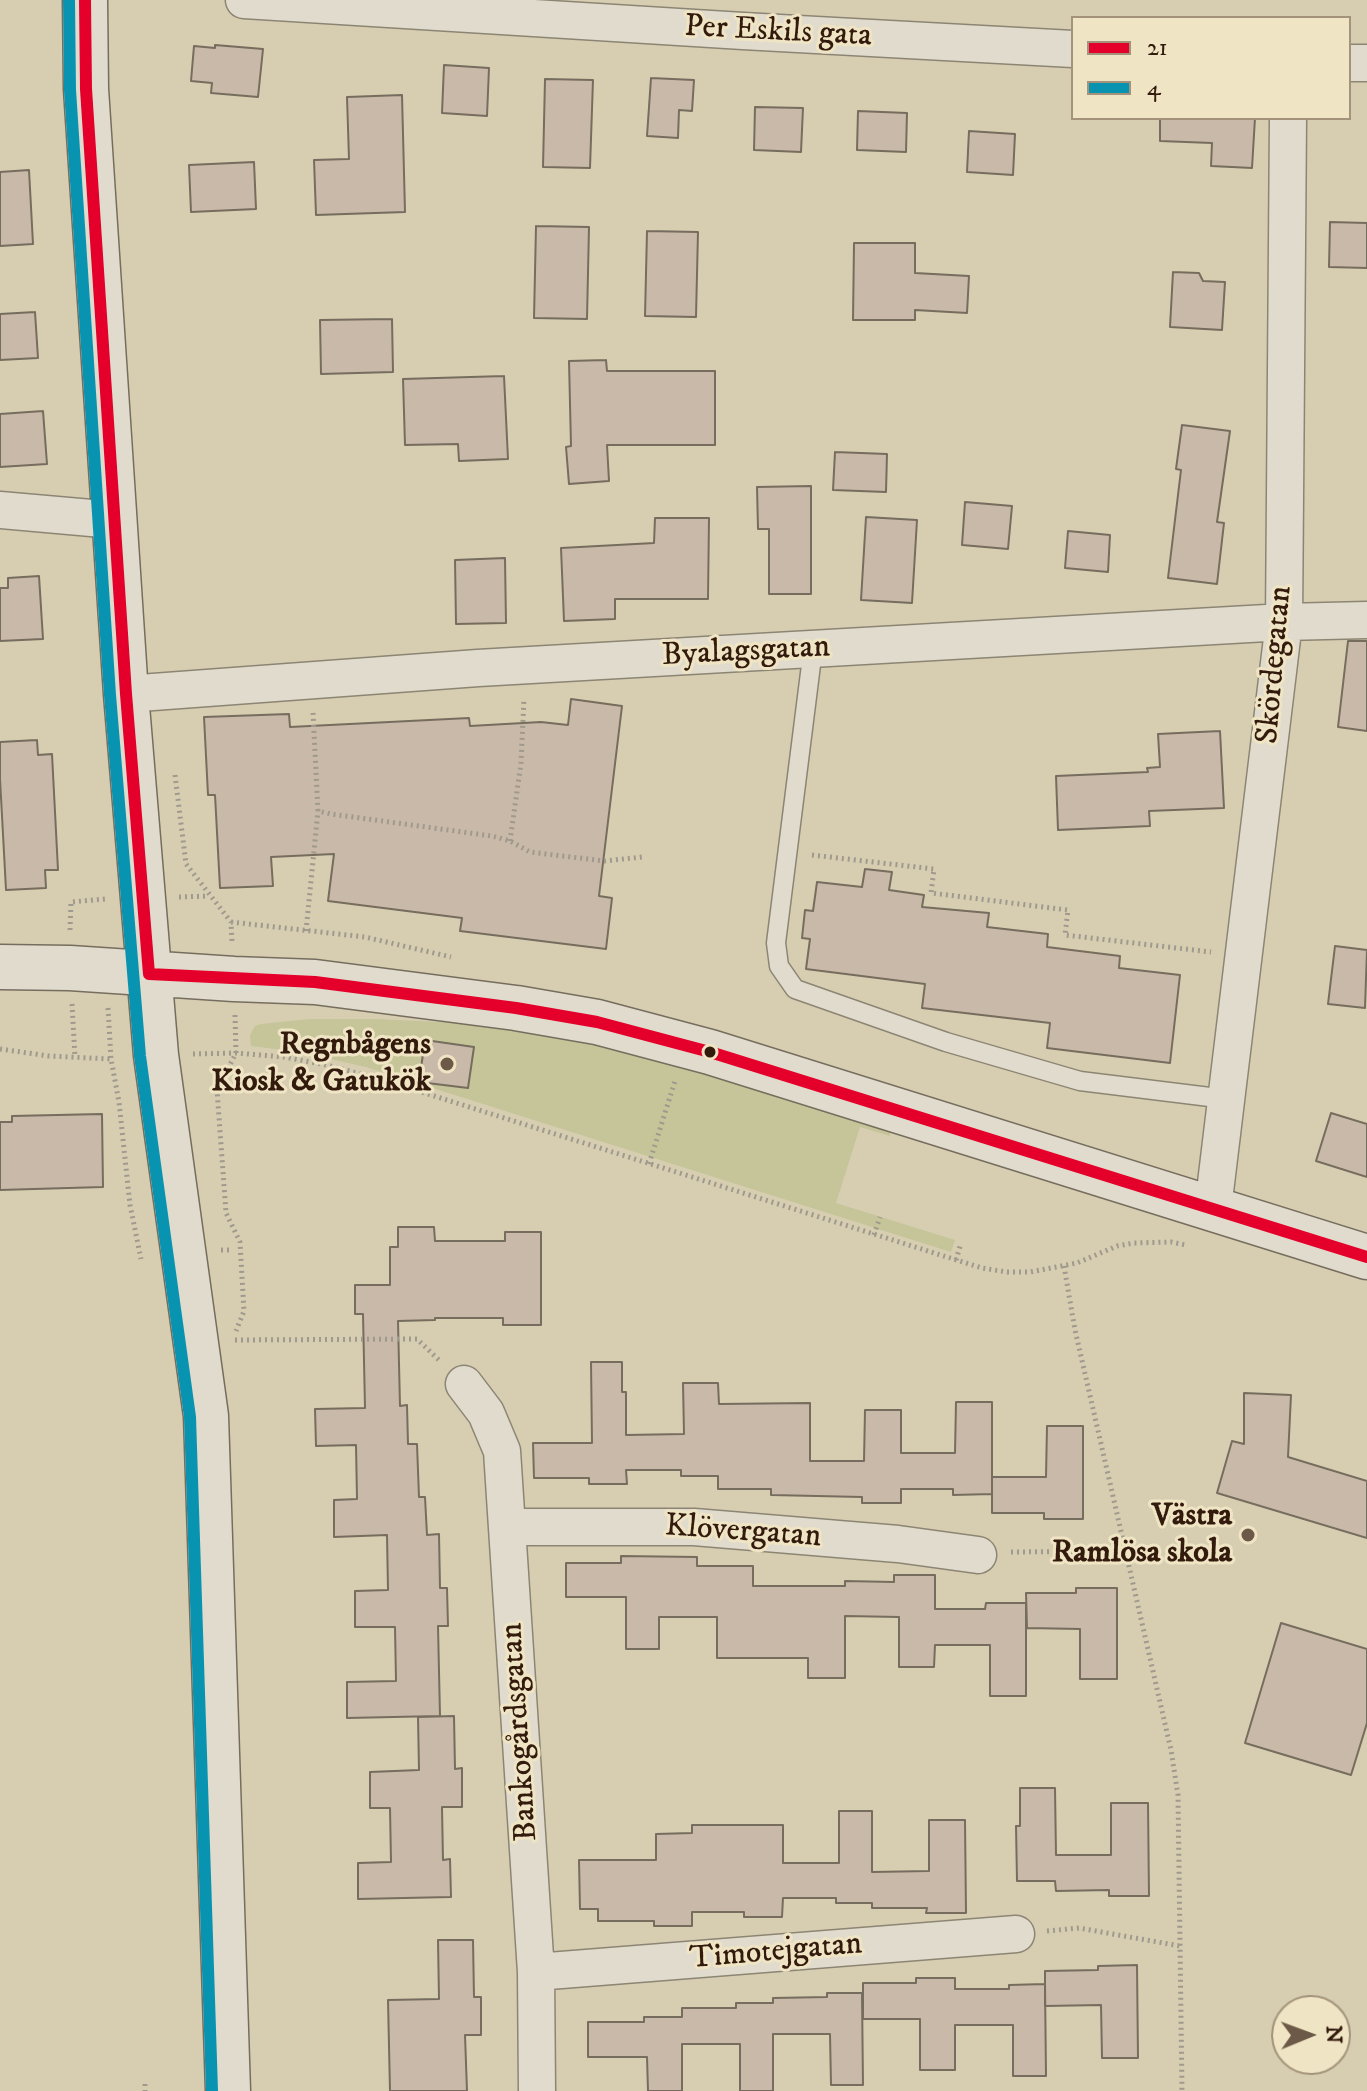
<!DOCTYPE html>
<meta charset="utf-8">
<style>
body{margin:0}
#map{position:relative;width:1367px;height:2091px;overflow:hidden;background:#d7ceb2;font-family:"IM FELL DW Pica",serif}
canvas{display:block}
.legend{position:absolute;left:1071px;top:16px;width:280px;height:104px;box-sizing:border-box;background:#efe4c3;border:2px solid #a3937a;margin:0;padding:10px 14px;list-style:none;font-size:24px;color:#321a0d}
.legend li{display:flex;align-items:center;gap:16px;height:40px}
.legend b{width:40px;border:2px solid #a3937a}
.north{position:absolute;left:1271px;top:1995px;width:80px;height:80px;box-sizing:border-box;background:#efe4c3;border:2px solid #a3937a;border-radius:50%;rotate:89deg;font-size:22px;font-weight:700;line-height:32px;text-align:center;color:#321a0d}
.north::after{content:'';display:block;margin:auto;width:28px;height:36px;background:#6c5947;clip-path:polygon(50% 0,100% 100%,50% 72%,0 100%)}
</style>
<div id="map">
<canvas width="1367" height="2091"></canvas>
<ul class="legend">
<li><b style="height:10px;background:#e4002b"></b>21</li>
<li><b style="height:10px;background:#0894b1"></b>4</li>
</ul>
<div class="north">N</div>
</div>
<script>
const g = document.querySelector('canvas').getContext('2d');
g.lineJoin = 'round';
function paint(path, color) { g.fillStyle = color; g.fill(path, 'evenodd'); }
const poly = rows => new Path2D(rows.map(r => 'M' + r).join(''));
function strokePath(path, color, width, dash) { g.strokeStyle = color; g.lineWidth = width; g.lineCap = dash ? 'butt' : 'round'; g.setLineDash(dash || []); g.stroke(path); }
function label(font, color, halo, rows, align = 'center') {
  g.font = font + ' "IM FELL DW Pica",serif'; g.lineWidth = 6; g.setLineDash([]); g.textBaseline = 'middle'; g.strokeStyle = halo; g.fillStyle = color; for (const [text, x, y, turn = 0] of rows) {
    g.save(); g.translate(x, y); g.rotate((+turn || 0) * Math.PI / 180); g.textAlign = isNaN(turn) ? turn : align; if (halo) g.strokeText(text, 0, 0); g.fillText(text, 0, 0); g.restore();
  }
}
paint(poly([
 [310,1019,378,1019,481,1024,611,1045,890,1129,890,1136,860,1127,836,1203,955,1240,951,1252,366,1067,299,1052,251,1046,250,1035,255,1026,261,1024]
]), '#c5c599');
const building = poly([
 [215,45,263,49,258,97,211,93,212,83,191,81,194,46,215,48,215,45],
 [444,65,489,68,487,116,442,113,444,65],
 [651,78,694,80,692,111,679,110,678,138,647,136,651,78],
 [545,79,593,80,590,168,543,167,545,79],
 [402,95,405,212,316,215,314,160,349,159,347,97,402,95],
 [755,107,803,108,801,152,754,150,755,107],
 [858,111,907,113,906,152,857,150,858,111],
 [1160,118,1255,118,1252,168,1211,166,1212,143,1160,141,1160,118],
 [969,131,1015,134,1013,175,967,172,969,131],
 [254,162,256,209,191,212,189,165,254,162],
 [29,170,33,244,0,246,0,172,29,170],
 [1330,222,1367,223,1367,268,1329,267,1330,222],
 [536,226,589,227,587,319,534,318,536,226],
 [647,231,698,232,696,317,645,316,647,231],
 [854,243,915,243,915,273,969,276,967,313,915,310,915,320,853,320,854,243],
 [1173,272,1199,273,1203,281,1225,282,1222,330,1170,327,1173,272],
 [35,312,38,358,0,360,0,314,35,312],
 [392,319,393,372,321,374,320,320,392,319],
 [606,360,607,371,715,371,715,445,607,445,609,481,569,484,566,447,571,446,569,361,606,360],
 [504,376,508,459,459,461,458,444,405,445,403,379,504,376],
 [43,411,47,464,0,467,0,414,43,411],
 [1182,425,1230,431,1217,522,1224,523,1217,584,1168,578,1181,470,1176,469,1182,425],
 [835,452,887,454,886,492,833,490,835,452],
 [811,486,811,594,769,594,769,529,758,529,757,487,811,486],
 [965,502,1012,506,1008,549,962,545,965,502],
 [866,517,917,520,912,603,861,600,866,517],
 [655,518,709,518,708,599,615,599,615,619,564,621,561,548,654,543,655,518],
 [1068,531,1110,535,1108,572,1065,568,1068,531],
 [505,558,506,623,456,624,455,560,505,558],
 [39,576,43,639,0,641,0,588,8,588,8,578,39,576],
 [1348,641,1367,641,1367,731,1338,727,1348,641],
 [571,699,622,706,599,896,612,898,606,949,460,931,462,918,328,901,334,854,271,857,273,886,220,888,215,795,208,795,204,717,289,714,290,727,469,718,470,726,541,722,568,725,571,699],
 [1220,731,1224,808,1149,811,1150,826,1058,830,1056,776,1148,772,1147,768,1160,767,1158,734,1220,731],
 [37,740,38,755,52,754,58,870,45,870,46,888,6,890,0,779,0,742,37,740],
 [865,869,892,872,889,890,924,895,922,907,989,913,987,927,1048,934,1047,947,1120,956,1119,968,1180,975,1170,1063,1047,1048,1050,1023,922,1008,925,984,806,969,810,939,802,938,805,910,813,911,817,882,862,887,865,869],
 [1335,946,1367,950,1365,1008,1328,1004,1335,946],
 [425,1040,474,1047,468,1088,419,1082,425,1040],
 [1331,1113,1367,1124,1367,1177,1316,1161,1331,1113],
 [102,1114,103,1187,0,1190,0,1122,12,1122,12,1116,102,1114],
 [398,1227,434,1227,435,1241,505,1241,505,1232,541,1232,541,1325,503,1325,503,1318,435,1318,435,1320,398,1321,400,1406,407,1405,408,1444,417,1444,419,1497,425,1497,427,1535,439,1534,440,1588,447,1588,448,1626,438,1626,440,1716,347,1718,347,1682,396,1681,395,1627,355,1627,355,1591,388,1590,387,1535,334,1537,334,1500,357,1499,356,1445,316,1446,315,1409,365,1408,363,1314,355,1314,355,1285,390,1285,390,1247,398,1247,398,1227],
 [591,1362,622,1362,622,1392,626,1392,626,1435,684,1434,683,1383,718,1383,719,1404,810,1403,810,1461,864,1461,865,1410,901,1410,901,1453,955,1453,956,1402,992,1402,992,1494,953,1495,953,1489,901,1489,901,1503,862,1503,862,1497,771,1495,771,1489,718,1489,718,1476,681,1476,681,1470,626,1470,627,1484,589,1484,589,1478,534,1478,533,1443,592,1443,591,1362],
 [1244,1393,1291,1395,1288,1457,1367,1481,1367,1538,1217,1493,1232,1441,1244,1444,1244,1393],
 [1047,1426,1083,1426,1083,1519,1044,1519,1044,1513,992,1513,992,1477,1046,1477,1047,1426],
 [621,1556,697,1557,697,1566,753,1566,753,1586,845,1586,845,1581,894,1582,894,1575,935,1575,935,1609,985,1609,986,1603,1026,1603,1026,1696,990,1696,990,1645,935,1645,934,1667,899,1667,899,1617,845,1616,845,1678,808,1678,808,1658,717,1658,717,1617,659,1617,659,1649,626,1649,626,1597,566,1597,566,1563,621,1563,621,1556],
 [1076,1588,1117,1588,1117,1679,1080,1679,1080,1629,1027,1628,1026,1593,1076,1593,1076,1588],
 [1281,1623,1367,1649,1367,1723,1351,1775,1245,1743,1281,1623],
 [454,1716,455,1769,462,1768,462,1807,442,1807,443,1860,450,1859,451,1897,358,1899,358,1863,391,1862,390,1808,370,1808,370,1772,419,1770,418,1717,454,1716],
 [1020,1788,1055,1788,1056,1855,1111,1855,1111,1803,1148,1803,1149,1896,1109,1896,1109,1890,1056,1891,1055,1881,1017,1881,1016,1826,1020,1826,1020,1788],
 [839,1811,872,1811,872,1872,929,1871,929,1820,965,1820,966,1913,926,1913,927,1908,872,1908,872,1903,836,1903,836,1898,783,1898,782,1917,744,1917,744,1912,692,1912,692,1926,654,1926,654,1921,598,1921,598,1909,580,1909,579,1860,656,1860,656,1834,692,1833,692,1825,783,1825,783,1863,839,1863,839,1811],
 [438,1940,473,1940,474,1997,481,1997,481,2035,465,2035,467,2091,390,2091,388,2000,439,1999,438,1940],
 [1137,1965,1138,2058,1102,2058,1101,2005,1045,2006,1045,1971,1098,1970,1098,1966,1137,1965],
 [916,1978,955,1978,955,1989,1009,1989,1009,1985,1045,1984,1046,2076,1013,2076,1013,2025,955,2025,955,2070,920,2070,920,2019,863,2019,863,1983,916,1983,916,1978],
 [827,1993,862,1993,863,2085,831,2085,830,2034,773,2034,773,2091,740,2091,740,2044,682,2044,682,2091,648,2091,647,2057,588,2057,588,2022,644,2022,644,2017,682,2017,682,2008,736,2008,736,2003,773,2003,773,1998,827,1997,827,1993]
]);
paint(building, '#c9b9a8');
strokePath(building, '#766d5e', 2);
const lane = poly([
 [813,649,776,943,779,966,795,989,946,1042,1080,1081,1226,1099]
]);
const street = poly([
 [244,0,743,31,1073,49],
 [1349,63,1367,63],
 [0,510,114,520],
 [126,694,478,668,1284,622,1367,620],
 [1213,1208,1284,622,1288,118],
 [464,1384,486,1413,502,1451,536,1972,537,2091],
 [507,1527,694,1527,898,1544,978,1555],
 [536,1972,1016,1934]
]);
const secondary = poly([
 [85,0,86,89,126,694,156,1055,206,1416,228,2091],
 [0,967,70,968,234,979,315,982,516,1008,597,1022,710,1052,1367,1257]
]);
strokePath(lane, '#8d8574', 21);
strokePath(street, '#8d8574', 39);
strokePath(secondary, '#766d5e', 47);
strokePath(poly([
 [313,713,318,811,331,814,492,836,510,841,530,852,604,861,642,857],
 [175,775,186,864,231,922,232,941],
 [510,841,521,763,524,698],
 [812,855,934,869,931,893,1068,910,1065,935,1211,952],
 [179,897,209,896],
 [231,922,365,937,451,957],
 [70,930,71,902,105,899],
 [306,931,318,811],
 [72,1004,75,1057],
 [108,1008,111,1059,119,1102,130,1205,141,1259],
 [235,1015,236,1053,217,1090,226,1213,240,1242,244,1311,236,1331],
 [0,1049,49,1056,111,1059],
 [193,1054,236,1053,284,1057,326,1065,380,1079,982,1268,1007,1272,1030,1272,1077,1263,1117,1246,1134,1243,1171,1242,1186,1245],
 [649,1164,675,1081],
 [874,1235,880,1217],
 [221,1250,232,1250],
 [956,1260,961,1243],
 [1064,1266,1075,1330,1171,1750,1178,1795,1182,2091],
 [235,1340,417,1339,440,1361],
 [1011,1552,1126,1551],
 [1047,1931,1079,1928,1180,1946],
 [145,2084,145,2091]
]), '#a0998d', 5, [2, 4]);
strokePath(lane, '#e0dbcc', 18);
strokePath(street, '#e0dbcc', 36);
strokePath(secondary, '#e0dbcc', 44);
strokePath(poly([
 [85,0,86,89,126,694,149,974],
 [149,974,315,982,516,1008,597,1022,710,1052,1367,1257]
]), '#e4002b', 12);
strokePath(poly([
 [69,0,70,90,110,695,140,1056,190,1417,212,2091]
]), '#0894b1', 12);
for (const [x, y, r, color] of [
 [710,1052,7,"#321a0d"],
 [447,1064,8,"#6c5947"],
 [1248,1535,8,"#6c5947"]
]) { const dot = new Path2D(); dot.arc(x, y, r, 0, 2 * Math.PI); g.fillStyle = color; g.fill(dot); strokePath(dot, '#efe4c3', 3); }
label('32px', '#321a0d', '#efe4c3', [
 ["Per Eskils gata",778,33,3],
 ["Byalagsgatan",746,653,-3],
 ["Skördegatan",1276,665,-85],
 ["Klövergatan",743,1533,4],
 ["Bankogårdsgatan",521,1732,-94],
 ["Timotejgatan",776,1953,-5]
]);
label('bold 32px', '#321a0d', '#efe4c3', [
 ["Regnbågens",431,1046],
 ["Kiosk & Gatukök",431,1083],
 ["Västra",1232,1517],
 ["Ramlösa skola",1232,1554]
], 'right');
</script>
